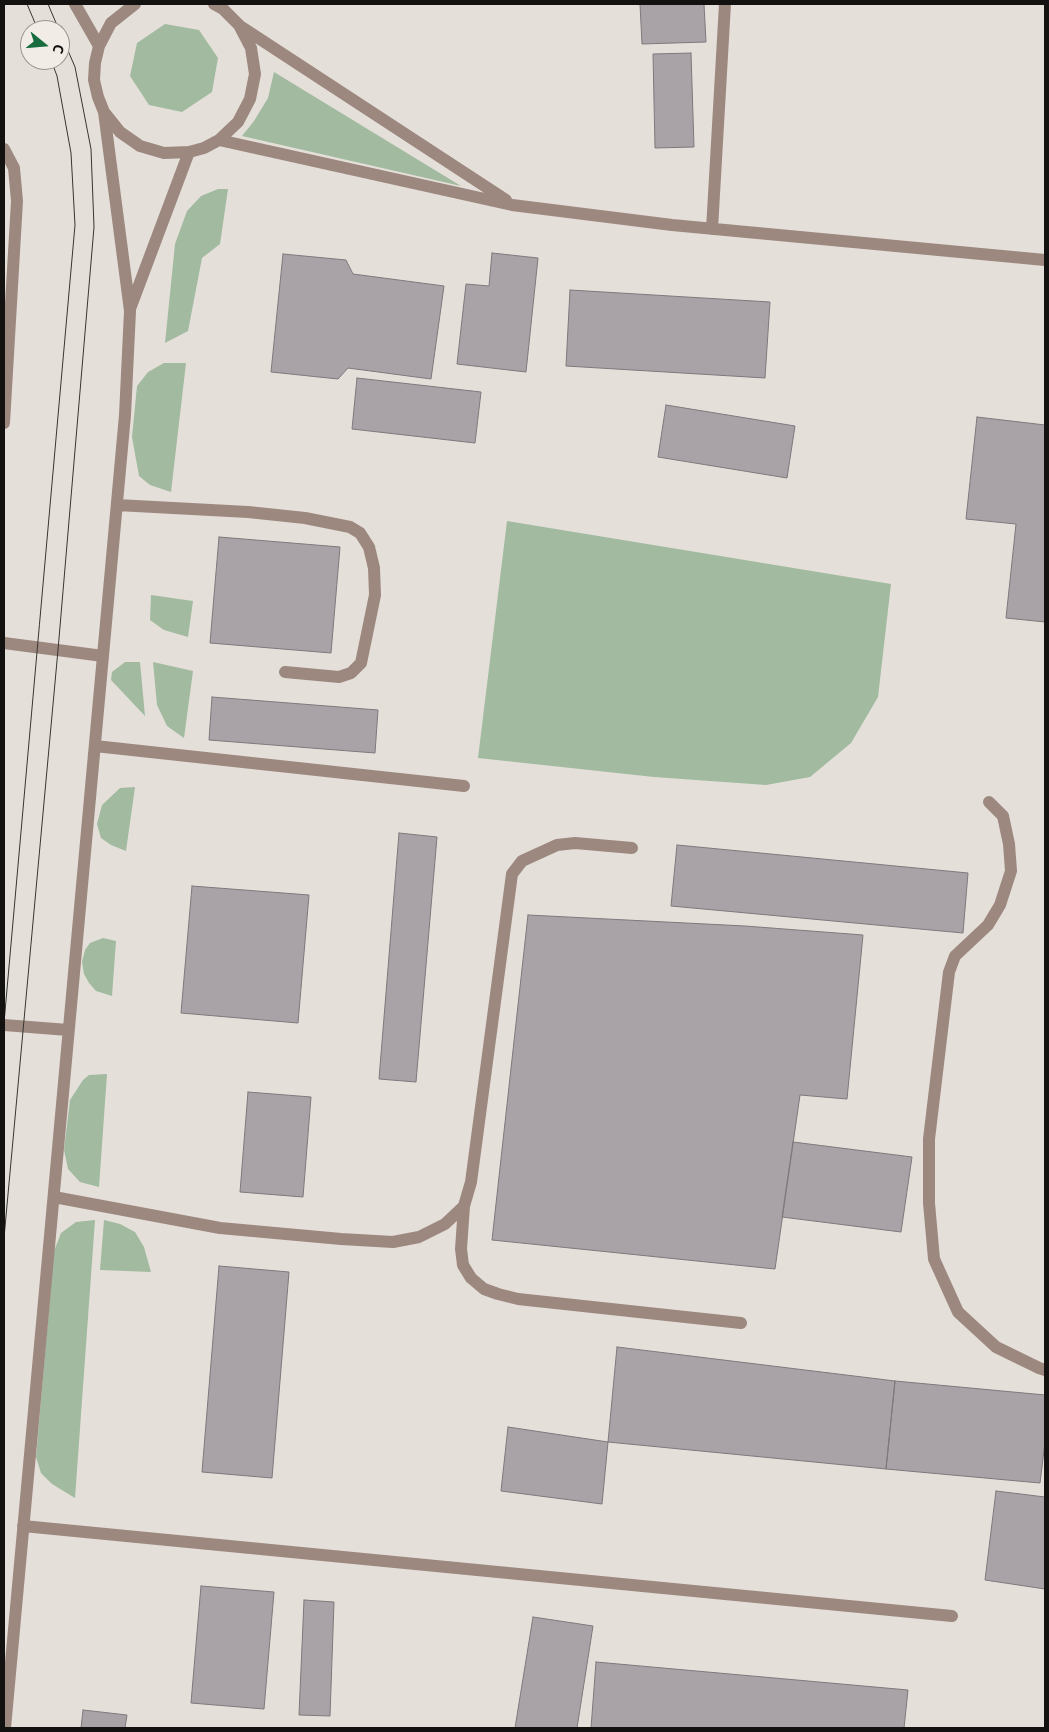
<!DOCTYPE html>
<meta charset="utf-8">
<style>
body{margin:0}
#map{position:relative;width:1049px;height:1732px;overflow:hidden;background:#e4e0d9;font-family:"Open Sans",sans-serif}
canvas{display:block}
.frame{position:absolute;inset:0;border:5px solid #141210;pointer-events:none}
.north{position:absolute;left:20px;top:20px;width:50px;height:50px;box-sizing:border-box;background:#f1ede6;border:1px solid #999590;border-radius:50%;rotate:107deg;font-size:14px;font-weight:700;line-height:20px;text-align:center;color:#141210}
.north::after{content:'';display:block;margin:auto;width:18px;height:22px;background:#186d3f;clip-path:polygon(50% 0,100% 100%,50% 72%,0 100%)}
</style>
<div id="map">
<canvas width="1049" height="1732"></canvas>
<div class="frame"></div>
<div class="north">С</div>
</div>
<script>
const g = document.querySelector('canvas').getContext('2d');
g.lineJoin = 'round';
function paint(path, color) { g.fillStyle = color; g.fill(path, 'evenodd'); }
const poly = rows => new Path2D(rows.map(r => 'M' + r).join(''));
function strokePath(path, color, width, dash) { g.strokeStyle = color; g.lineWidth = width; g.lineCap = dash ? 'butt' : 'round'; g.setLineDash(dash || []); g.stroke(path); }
paint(poly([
 [165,24,199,30,218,58,212,92,182,112,149,105,130,76,137,43],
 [274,72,461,186,242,136,254,121,268,98],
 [218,189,228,189,220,244,202,258,188,331,165,343,175,244,187,211,201,196],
 [164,363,186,363,171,492,150,485,139,476,132,437,137,386,148,372],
 [507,521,891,584,878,697,851,743,810,777,766,785,654,777,478,758],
 [151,595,193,601,188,637,164,630,150,620],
 [125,662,140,662,145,716,111,680,112,672],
 [153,662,193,671,184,738,167,726,157,705],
 [135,787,126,851,111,845,101,838,97,824,102,805,120,788],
 [103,938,116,941,112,996,96,991,89,983,84,974,82,962,85,950,90,943],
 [107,1074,99,1187,80,1182,68,1169,64,1150,70,1100,83,1080,89,1075],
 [95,1220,75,1498,52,1484,41,1473,36,1457,54,1251,61,1233,76,1222],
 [104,1220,120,1224,135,1232,144,1247,151,1272,100,1270]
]), '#a2baa0');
const building = poly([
 [640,4,704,4,706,42,642,44,640,4],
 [691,53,694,147,655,148,653,54,691,53],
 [492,253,538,258,526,372,457,364,466,284,489,286,492,253],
 [283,254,346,260,353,274,444,286,431,379,348,368,338,379,271,372,283,254],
 [570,290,770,302,765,378,566,366,570,290],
 [357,378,481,392,475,443,352,429,357,378],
 [666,405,795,426,787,478,658,457,666,405],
 [977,417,1045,425,1045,622,1006,618,1016,524,966,519,977,417],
 [219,537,340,547,331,653,210,643,219,537],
 [212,697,378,710,375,753,209,740,212,697],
 [399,833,437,837,416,1082,379,1079,399,833],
 [677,845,968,873,963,933,671,906,677,845],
 [192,886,309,895,298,1023,181,1013,192,886],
 [528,915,745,926,863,935,847,1099,800,1095,775,1269,492,1240,528,915],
 [248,1092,311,1097,303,1197,240,1192,248,1092],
 [793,1142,912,1157,901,1232,782,1217,793,1142],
 [219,1266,289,1272,272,1478,202,1472,219,1266],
 [617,1347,895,1381,886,1469,608,1442,617,1347],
 [895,1381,1045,1395,1045,1442,1040,1483,886,1469,895,1381],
 [508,1427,608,1442,602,1504,501,1491,508,1427],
 [996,1491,1045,1497,1045,1589,985,1580,996,1491],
 [201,1586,274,1592,264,1709,191,1703,201,1586],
 [304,1600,334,1602,330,1716,299,1715,304,1600],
 [533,1617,593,1626,577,1728,515,1728,533,1617],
 [596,1662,908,1690,904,1728,591,1728,596,1662],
 [83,1710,127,1715,125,1728,81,1728,83,1710]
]);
paint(building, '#a9a3a8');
strokePath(building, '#7e787c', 1);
strokePath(poly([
 [75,4,99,46],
 [135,4,111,23,99,46,95,63,94,80,98,97,104,112,120,132,140,146,164,153,189,152,204,148,219,140,238,122,250,99,255,74,251,48,239,25,223,9,214,4],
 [240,26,506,200],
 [219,140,512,205,672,225,1045,260],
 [4,149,14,168,17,201,4,423],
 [712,229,725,4],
 [130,309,189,152],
 [117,505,248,512,305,518,350,527,360,533,369,547,374,568,375,595,361,663,351,673,339,677,285,672],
 [4,643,103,656],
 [95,746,464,786],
 [989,802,1003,816,1009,844,1011,871,1000,905,988,925,955,956,949,972,929,1139,929,1203,934,1259,958,1312,996,1347,1039,1368,1045,1370],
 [4,1025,68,1030],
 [54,1197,220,1228,341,1239,393,1242,419,1237,445,1224,464,1206,471,1182,512,874,522,861,557,845,575,843,632,848],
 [464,1206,461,1249,463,1265,471,1278,484,1289,498,1294,518,1299,741,1323],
 [23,1526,952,1616],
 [5,1728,125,415,130,311,104,112]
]), '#9d8880', 12);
strokePath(poly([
 [27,4,38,30],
 [48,4,59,30],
 [4,1023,75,225,71,153,57,76,51,60],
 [4,1238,58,650,94,227,91,149,75,67,60,32]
]), '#373532', 1);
</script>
